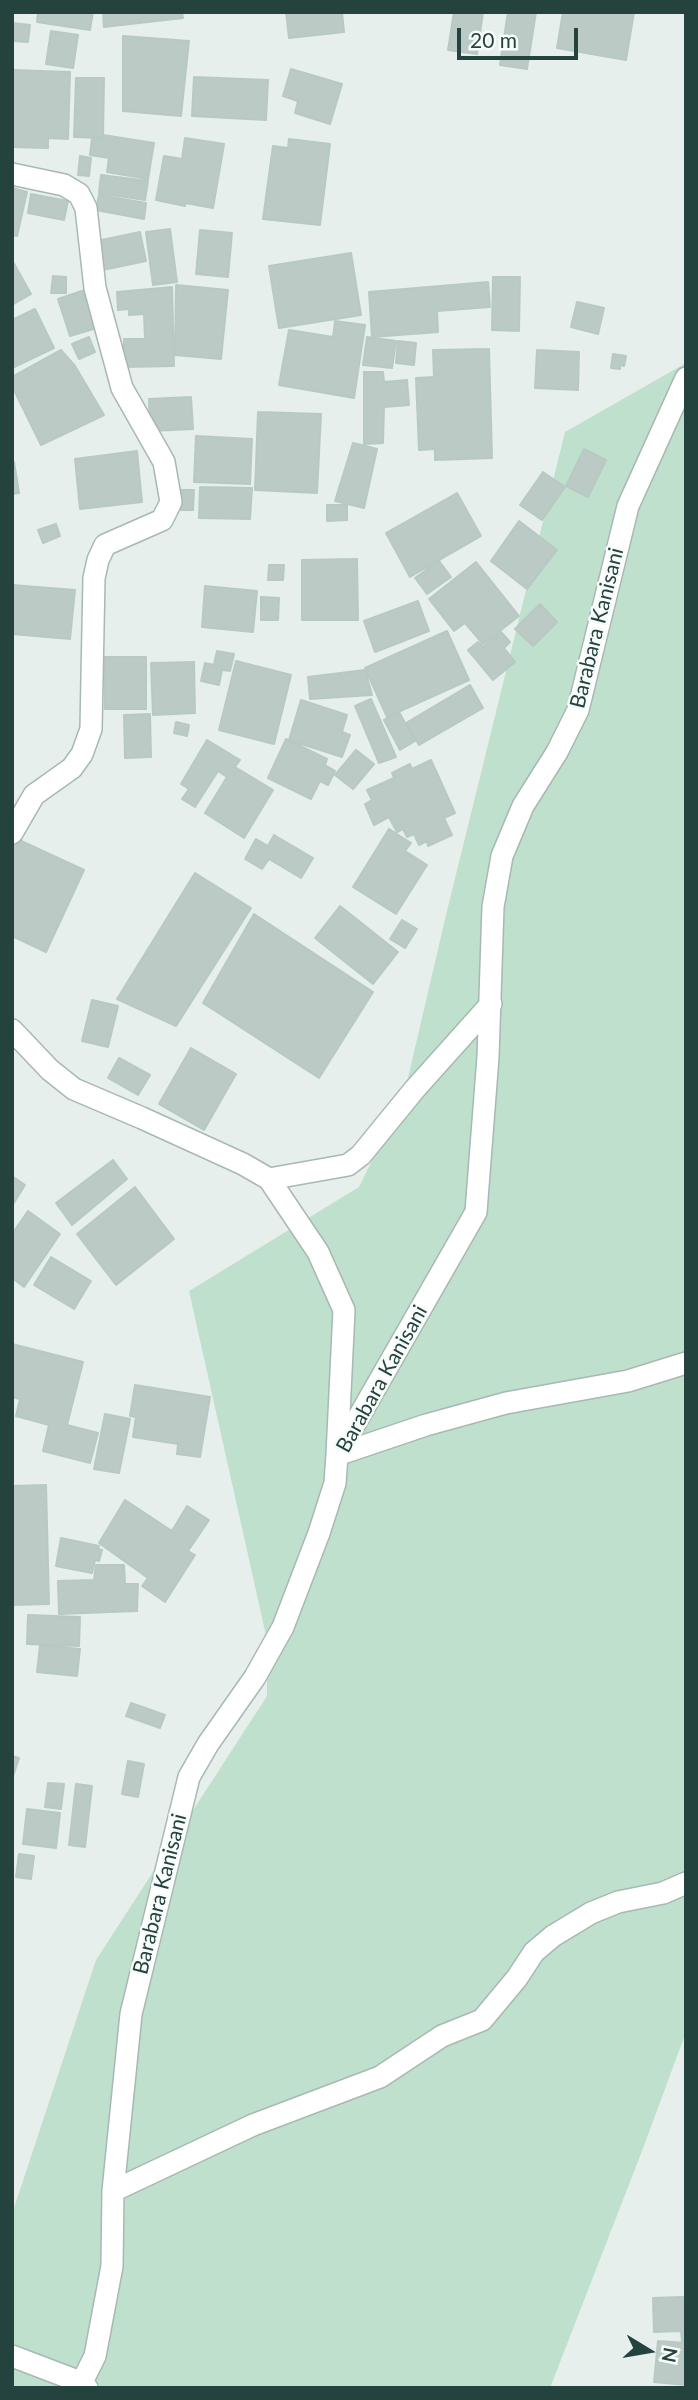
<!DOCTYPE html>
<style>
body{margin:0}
#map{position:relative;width:698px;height:2400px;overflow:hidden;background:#e6efec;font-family:Lato,sans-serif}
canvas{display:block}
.frame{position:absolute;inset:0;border:14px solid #24423e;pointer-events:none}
.north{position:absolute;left:614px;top:2316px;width:70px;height:70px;-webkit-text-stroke:5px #f7fbf9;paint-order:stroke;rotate:101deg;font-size:19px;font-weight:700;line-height:28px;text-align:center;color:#24423e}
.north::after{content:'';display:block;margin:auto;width:24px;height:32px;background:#24423e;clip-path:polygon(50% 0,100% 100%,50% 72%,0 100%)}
.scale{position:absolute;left:457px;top:28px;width:121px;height:32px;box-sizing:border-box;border:4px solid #24423e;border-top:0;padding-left:9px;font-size:21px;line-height:24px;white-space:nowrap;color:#24423e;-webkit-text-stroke:5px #f7fbf9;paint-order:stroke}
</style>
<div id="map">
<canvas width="698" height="2400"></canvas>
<div class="frame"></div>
<div class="north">N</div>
<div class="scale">20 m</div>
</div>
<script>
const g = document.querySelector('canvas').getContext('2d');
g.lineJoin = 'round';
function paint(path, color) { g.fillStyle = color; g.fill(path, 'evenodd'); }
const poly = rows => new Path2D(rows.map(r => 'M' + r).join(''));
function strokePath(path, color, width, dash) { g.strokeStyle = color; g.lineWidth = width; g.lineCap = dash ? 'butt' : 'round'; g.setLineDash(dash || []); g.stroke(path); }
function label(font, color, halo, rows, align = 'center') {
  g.font = font + ' Lato,sans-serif'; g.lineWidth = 5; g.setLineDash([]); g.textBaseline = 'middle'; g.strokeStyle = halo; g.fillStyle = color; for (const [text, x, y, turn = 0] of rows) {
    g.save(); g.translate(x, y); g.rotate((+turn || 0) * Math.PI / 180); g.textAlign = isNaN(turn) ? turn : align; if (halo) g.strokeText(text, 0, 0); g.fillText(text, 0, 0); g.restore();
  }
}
paint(poly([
 [686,363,686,2032,642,2151,550,2388,12,2388,12,2214,96,1960,267,1696,267,1640,189,1291,359,1187,404,1095,446,915,565,432]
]), '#bfe0cc');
const building = poly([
 [38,12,93,12,90,30,37,22,38,12],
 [103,12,182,12,183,18,104,27,103,12],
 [286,12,342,12,344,32,289,38,286,12],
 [454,12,483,12,477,54,448,50,454,12],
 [508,12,536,12,527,69,500,65,508,12],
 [563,12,634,12,626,60,557,48,563,12],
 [12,23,30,25,28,42,12,41,12,23],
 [51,31,78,35,73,68,46,64,51,31],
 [123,36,189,41,181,116,123,111,123,36],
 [291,69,342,84,330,124,295,113,298,101,283,96,291,69],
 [13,70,70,72,68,139,48,138,48,148,12,147,13,70],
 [194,77,268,80,266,120,192,116,194,77],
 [76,78,104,78,103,138,74,137,76,78],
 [103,135,154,143,148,179,107,172,109,158,90,155,92,138,102,139,103,135],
 [185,138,224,144,213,208,185,203,185,206,156,200,164,156,182,159,185,138],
 [289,139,330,144,320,225,263,219,273,146,288,148,289,139],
 [80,156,91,158,89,176,78,175,80,156],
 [101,175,148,181,145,200,99,193,101,175],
 [12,188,27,192,17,236,12,235,12,188],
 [31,194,68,201,64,220,28,213,31,194],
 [99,195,146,203,144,219,96,210,99,195],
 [170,229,177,282,153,285,146,232,170,229],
 [200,230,232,233,228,277,196,274,200,230],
 [140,232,146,261,103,270,97,241,140,232],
 [351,253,361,315,279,328,269,266,351,253],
 [12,260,31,294,12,305,12,260],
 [53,276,66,277,66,293,51,293,53,276],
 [493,277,520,277,519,331,492,330,493,277],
 [488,282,490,307,437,311,438,332,372,337,369,292,488,282],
 [176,285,228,290,221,359,175,355,176,285],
 [172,287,174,366,124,367,124,339,145,339,144,314,129,315,129,309,118,310,117,292,172,287],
 [85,290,97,328,70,336,58,299,85,290],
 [577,302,604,308,598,334,571,327,577,302],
 [35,309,54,348,12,368,12,320,35,309],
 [335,321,365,325,354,398,279,385,289,330,333,337,335,321],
 [89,337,95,352,79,359,72,344,89,337],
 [367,337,396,341,392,368,363,365,367,337],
 [398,341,416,343,414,365,396,363,398,341],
 [489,349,492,458,435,460,435,449,419,450,416,378,434,377,433,350,489,349],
 [61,350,75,366,104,415,41,445,12,386,12,377,61,350],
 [537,350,579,352,578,390,535,388,537,350],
 [613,354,626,356,624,366,620,365,620,369,611,368,613,354],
 [364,372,383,372,384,382,407,380,409,405,384,407,383,443,364,444,364,372],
 [191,397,193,429,150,431,149,399,191,397],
 [258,412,321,414,317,493,255,490,258,412],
 [196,436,252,439,250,484,194,482,196,436],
 [353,443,377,449,364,508,335,501,353,443],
 [584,449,606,460,588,497,566,486,584,449],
 [137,451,142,502,80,509,75,459,137,451],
 [12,462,14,462,19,493,12,494,12,462],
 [543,472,565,487,542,520,520,505,543,472],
 [200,487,252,488,250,519,199,518,200,487],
 [181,490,194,490,193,510,181,510,181,490],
 [457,493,481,536,410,577,386,533,457,493],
 [327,505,347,505,347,520,327,521,327,505],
 [519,521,557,550,527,589,491,561,519,521],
 [56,524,60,536,43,543,38,530,56,524],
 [357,559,358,620,302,620,302,560,357,559],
 [439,561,451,577,427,594,415,578,439,561],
 [476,562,519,616,483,644,465,623,454,631,429,599,476,562],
 [269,565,284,565,283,580,268,580,269,565],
 [12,585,75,590,70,639,12,634,12,585],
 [205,586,257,591,253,632,202,627,205,586],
 [261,597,279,598,278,620,261,620,261,597],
 [418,601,429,631,375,652,364,621,418,601],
 [540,604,557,622,533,646,515,629,540,604],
 [447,631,469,680,387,717,365,668,447,631],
 [501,632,510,642,504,648,515,662,493,680,468,650,478,642,483,647,501,632],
 [217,651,234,654,230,671,222,670,219,685,201,681,205,663,214,665,217,651],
 [105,657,146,657,146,709,105,709,105,657],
 [236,661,291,675,274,744,219,730,236,661],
 [194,662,195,713,153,715,151,663,194,662],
 [365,670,372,695,310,699,308,677,365,670],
 [470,685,483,708,419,745,406,723,470,685],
 [371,699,396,757,379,763,355,706,371,699],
 [301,700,347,715,342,732,350,735,342,757,289,740,301,700],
 [399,712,415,741,400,750,384,720,399,712],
 [150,714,151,757,125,758,124,715,150,714],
 [176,722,189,725,187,736,174,733,176,722],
 [286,739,327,759,325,765,335,771,328,785,320,781,311,799,268,778,286,739],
 [207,740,240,760,235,767,273,790,244,838,205,813,227,777,218,771,195,807,182,799,189,789,181,784,207,740],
 [356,750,374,764,353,789,335,775,356,750],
 [431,760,455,813,444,818,452,835,428,846,427,841,419,845,414,834,407,837,403,829,397,832,389,817,374,825,365,804,372,800,367,790,394,778,392,773,410,764,412,769,431,760],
 [389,829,411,843,405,851,427,865,396,914,353,887,389,829],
 [274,835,313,858,301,878,269,859,262,869,245,859,256,839,268,846,274,835],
 [17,839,84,870,46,952,12,936,12,850,17,839],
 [195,873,251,908,176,1026,117,999,195,873],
 [340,906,398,952,373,984,315,938,340,906],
 [254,914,373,992,319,1078,203,1003,254,914],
 [402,920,417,929,405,948,390,939,402,920],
 [92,1000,118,1006,108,1047,82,1041,92,1000],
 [191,1048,236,1074,204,1130,159,1104,191,1048],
 [119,1058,150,1075,138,1095,108,1078,119,1058],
 [113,1160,127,1179,72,1225,56,1203,113,1160],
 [12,1176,25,1185,12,1206,12,1176],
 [135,1187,174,1239,116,1285,77,1234,135,1187],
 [28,1211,60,1234,24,1287,12,1278,12,1234,28,1211],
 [51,1257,91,1281,74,1309,34,1285,51,1257],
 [12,1344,83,1362,67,1425,98,1433,90,1463,43,1451,49,1425,16,1416,20,1399,12,1397,12,1344],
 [135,1385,210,1397,200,1457,177,1454,178,1444,133,1437,136,1417,130,1416,135,1385],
 [105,1414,130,1419,119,1473,94,1469,105,1414],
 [46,1485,49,1604,12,1605,12,1486,46,1485],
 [125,1500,172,1531,187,1506,209,1520,188,1551,195,1555,165,1602,142,1586,148,1578,99,1543,125,1500],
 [61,1538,99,1546,98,1549,102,1550,99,1561,95,1560,92,1573,56,1566,61,1538],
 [96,1565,124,1565,125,1584,138,1584,137,1611,59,1614,58,1581,94,1580,96,1565],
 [28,1615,80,1617,79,1646,27,1644,28,1615],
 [40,1645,80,1649,77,1676,37,1672,40,1645],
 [131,1703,165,1715,160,1728,126,1716,131,1703],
 [12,1756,19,1758,12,1779,12,1756],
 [128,1761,144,1764,138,1797,122,1794,128,1761],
 [48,1783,64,1784,61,1809,45,1807,48,1783],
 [76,1784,92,1786,85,1847,69,1845,76,1784],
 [27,1809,60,1813,56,1848,23,1844,27,1809],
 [19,1854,34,1856,31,1879,16,1877,19,1854],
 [682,2297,686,2297,686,2342,682,2342,681,2331,654,2332,653,2298,682,2297],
 [658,2341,686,2343,686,2385,654,2382,658,2341]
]);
paint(building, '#bbcac5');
strokePath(building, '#b8c9c4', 2);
const minor = poly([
 [12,174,64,185,79,194,86,208,95,288,122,388,164,462,171,502,162,520,105,545,98,560,94,578,91,729,82,754,72,768,34,795,12,833],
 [12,1030,50,1070,74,1089,142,1118,243,1164,269,1179,318,1252,344,1310,337,1455,426,1425,506,1403,628,1381,686,1363],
 [269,1179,348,1165,361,1155,414,1090,491,1004],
 [113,2191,253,2125,380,2077,442,2036,482,2020,517,1978,534,1952,553,1936,591,1913,618,1902,663,1893,686,1883],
 [12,2356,83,2383,87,2388],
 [79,2388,95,2356,112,2266,113,2191,131,2014,189,1777,208,1744,255,1677,283,1627,319,1533,335,1483,337,1455,476,1212,488,1057,493,907,502,856,523,806,557,752,578,710,628,506,686,378]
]);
strokePath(minor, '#a8b8b4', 24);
strokePath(minor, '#fff', 21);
label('21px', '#24423e', '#f7fbf9', [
 ["Barabara Kanisani",597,628,-76],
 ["Barabara Kanisani",382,1379,-61],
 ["Barabara Kanisani",160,1894,-76]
]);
</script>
